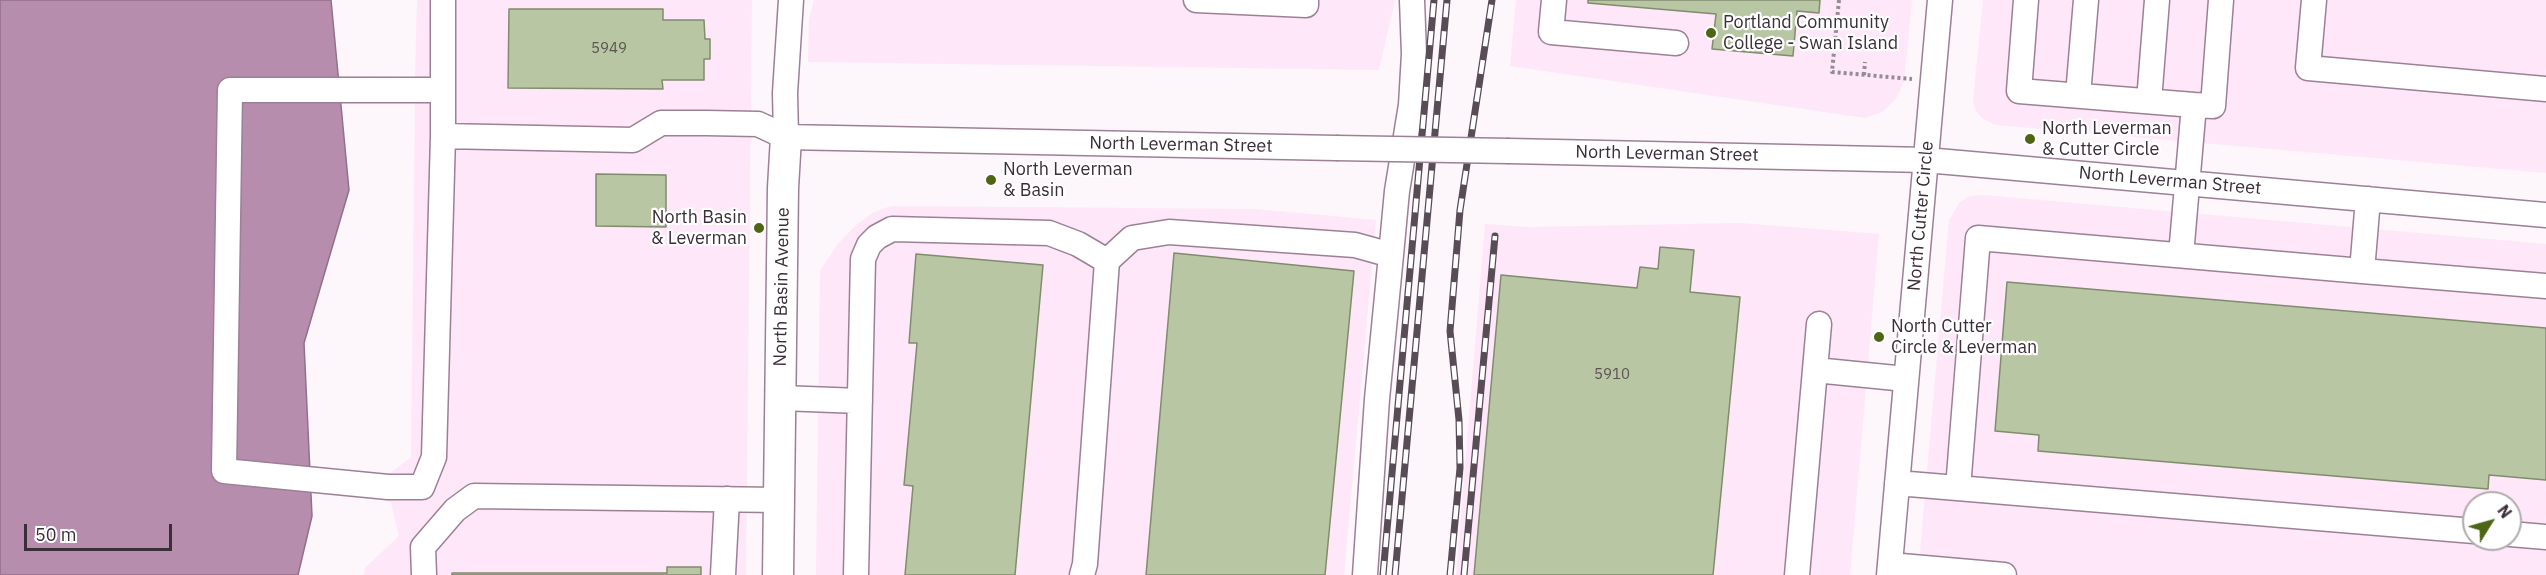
<!DOCTYPE html>
<style>
body{margin:0}
#map{position:relative;width:2546px;height:575px;overflow:hidden;background:#fdf6fb;font-family:"IBM Plex Sans",sans-serif}
canvas{display:block}
.north{position:absolute;left:2462px;top:491px;width:60px;height:60px;box-sizing:border-box;background:#fff;border:2px solid #b0abaf;border-radius:50%;rotate:53deg;font-size:16px;font-weight:700;line-height:24px;text-align:center;color:#3a2e38}
.north::after{content:'';display:block;margin:auto;width:21px;height:27px;background:#4d6514;clip-path:polygon(50% 0,100% 100%,50% 72%,0 100%)}
.scale{position:absolute;left:24px;top:524px;width:148px;height:27px;box-sizing:border-box;border:3px solid #3a2e38;border-top:0;padding-left:8px;font-size:18px;line-height:21px;white-space:nowrap;color:#3a2e38;-webkit-text-stroke:4px #fff;paint-order:stroke}
</style>
<div id="map">
<canvas width="2546" height="575"></canvas>
<div class="north">N</div>
<div class="scale">50 m</div>
</div>
<script>
const g = document.querySelector('canvas').getContext('2d');
g.lineJoin = 'round';
function paint(path, color) { g.fillStyle = color; g.fill(path, 'evenodd'); }
const poly = rows => new Path2D(rows.map(r => 'M' + r).join(''));
function strokePath(path, color, width, dash) { g.strokeStyle = color; g.lineWidth = width; g.lineCap = dash ? 'butt' : 'round'; g.setLineDash(dash || []); g.stroke(path); }
function label(font, color, halo, rows, align = 'center') {
  g.font = font + ' "IBM Plex Sans",sans-serif'; g.lineWidth = 4.5; g.setLineDash([]); g.textBaseline = 'middle'; g.strokeStyle = halo; g.fillStyle = color; for (const [text, x, y, turn = 0] of rows) {
    g.save(); g.translate(x, y); g.rotate((+turn || 0) * Math.PI / 180); g.textAlign = isNaN(turn) ? turn : align; if (halo) g.strokeText(text, 0, 0); g.fillText(text, 0, 0); g.restore();
  }
}
paint(poly([
 [417,0,752,0,746,575,364,575,365,568,399,536,391,503,385,498,205,477,212,73,415,77],
 [263,97,415,101,411,457,388,475,260,460],
 [814,0,1395,0,1379,70,808,62,809,19],
 [1516,0,1912,0,1904,82,1896,99,1882,112,1865,118,1510,66],
 [1983,0,2546,0,2546,173,1996,125,1983,119,1976,111,1973,101],
 [1983,195,2546,244,2546,575,1918,575,1949,220,1960,202,1970,196],
 [2474,503,2510,503,2510,539,2474,539],
 [891,206,1255,209,1376,220,1344,575,816,575,820,271,837,245,856,225,874,212],
 [1742,223,1879,234,1850,575,1456,575,1485,224,1528,227]
]), '#fee7f9');
const water = poly([
 [0,0,331,0,349,190,304,343,312,516,298,575,0,575,0,0]
]);
paint(water, '#b78dae');
strokePath(water, '#92708b', 1.5);
const building = poly([
 [1588,0,1820,0,1819,13,1797,11,1793,56,1712,49,1716,14,1588,3,1588,0],
 [509,9,663,9,663,20,704,20,705,39,710,39,710,59,704,59,704,80,662,80,663,89,508,88,509,9],
 [596,174,666,175,666,227,596,226,596,174],
 [1660,247,1694,250,1690,292,1740,297,1713,575,1474,575,1501,275,1637,288,1640,267,1658,269,1660,247],
 [1174,253,1354,271,1325,575,1146,575,1174,253],
 [916,254,1043,265,1015,575,905,575,913,486,904,485,917,343,909,343,916,254],
 [2007,282,2546,328,2546,480,2489,475,2488,489,2038,451,2039,435,1995,431,2007,282],
 [667,567,701,567,701,575,452,575,452,573,667,573,667,567]
]);
paint(building, '#b8c6a4');
strokePath(building, '#808c6d', 1.5);
const minor = poly([
 [443,0,443,136,434,457,422,487,388,487,224,471,230,90,443,90],
 [1196,0,1306,5,1306,0],
 [1554,0,1551,32,1676,43],
 [2026,0,2019,91,2194,105,2181,255],
 [2314,0,2308,68,2546,89],
 [2078,95,2086,0],
 [2149,101,2157,0],
 [2194,105,2213,106,2221,0],
 [443,136,633,140,661,123,706,123,758,124,786,137,1336,148],
 [786,137,785,93,791,0],
 [1509,151,1926,160,2546,215],
 [2368,199,2362,271,2546,286],
 [1107,261,1132,238,1169,232,1355,245,1391,255],
 [1815,370,1906,379],
 [781,398,860,401],
 [1897,483,2474,531],
 [1958,488,1978,238,2362,271],
 [2510,534,2546,537],
 [1890,565,2004,575],
 [424,575,423,547,455,510,474,496,779,500],
 [723,575,727,499],
 [856,575,863,259,869,245,877,237,892,229,1049,233,1078,244,1107,261,1085,564,1082,575],
 [1365,575,1377,399,1391,255,1397,191,1411,105,1414,54,1412,0],
 [1797,575,1819,324],
 [1889,575,1940,0]
]);
const major = poly([
 [778,575,783,188,786,137]
]);
strokePath(minor, '#9c8096', 27);
strokePath(major, '#9c8096', 33);
strokePath(poly([
 [1839,0,1832,72,1912,79],
 [1864,75,1865,62]
]), '#958c93', 4, [3, 3]);
strokePath(minor, '#fff', 24);
strokePath(major, '#fff', 30);
const rail = poly([
 [1383,575,1434,0],
 [1395,575,1447,0],
 [1450,575,1460,468,1459,420,1450,331,1460,210,1492,0],
 [1464,575,1495,236]
]);
strokePath(rail, '#584d56', 7);
strokePath(rail, '#fff', 4.5, [14]);
const minorBridge = poly([
 [1336,148,1509,151]
]);
strokePath(minorBridge, '#9c8096', 27, []);
strokePath(minorBridge, '#fff', 24);
for (const [x, y, r, color] of [
 [1711,33,6,"#4d6514"],
 [2030,139,6,"#4d6514"],
 [991,180,6,"#4d6514"],
 [759,228,6,"#4d6514"],
 [1879,337,6,"#4d6514"]
]) { const dot = new Path2D(); dot.arc(x, y, r, 0, 2 * Math.PI); g.fillStyle = color; g.fill(dot); strokePath(dot, '#fff', 2); }
label('15px', '#5a5453', null, [
 ["5949",609,49],
 ["5910",1612,375]
]);
label('18px', '#3a2e38', '#fff', [
 ["Portland Community",1723,23],
 ["College - Swan Island",1723,44],
 ["North Leverman",2042,129],
 ["& Cutter Circle",2042,150],
 ["North Leverman",1003,170],
 ["& Basin",1003,191],
 ["North Basin",747,218,"right"],
 ["& Leverman",747,239,"right"],
 ["North Cutter",1891,327],
 ["Circle & Leverman",1891,348]
], 'left');
label('18px', '#3a2e38', '#fff', [
 ["North Leverman Street",1181,145,1],
 ["North Leverman Street",1667,154,1],
 ["North Leverman Street",2170,181,5],
 ["North Cutter Circle",1921,216,-85],
 ["North Basin Avenue",782,287,-89]
]);
</script>
